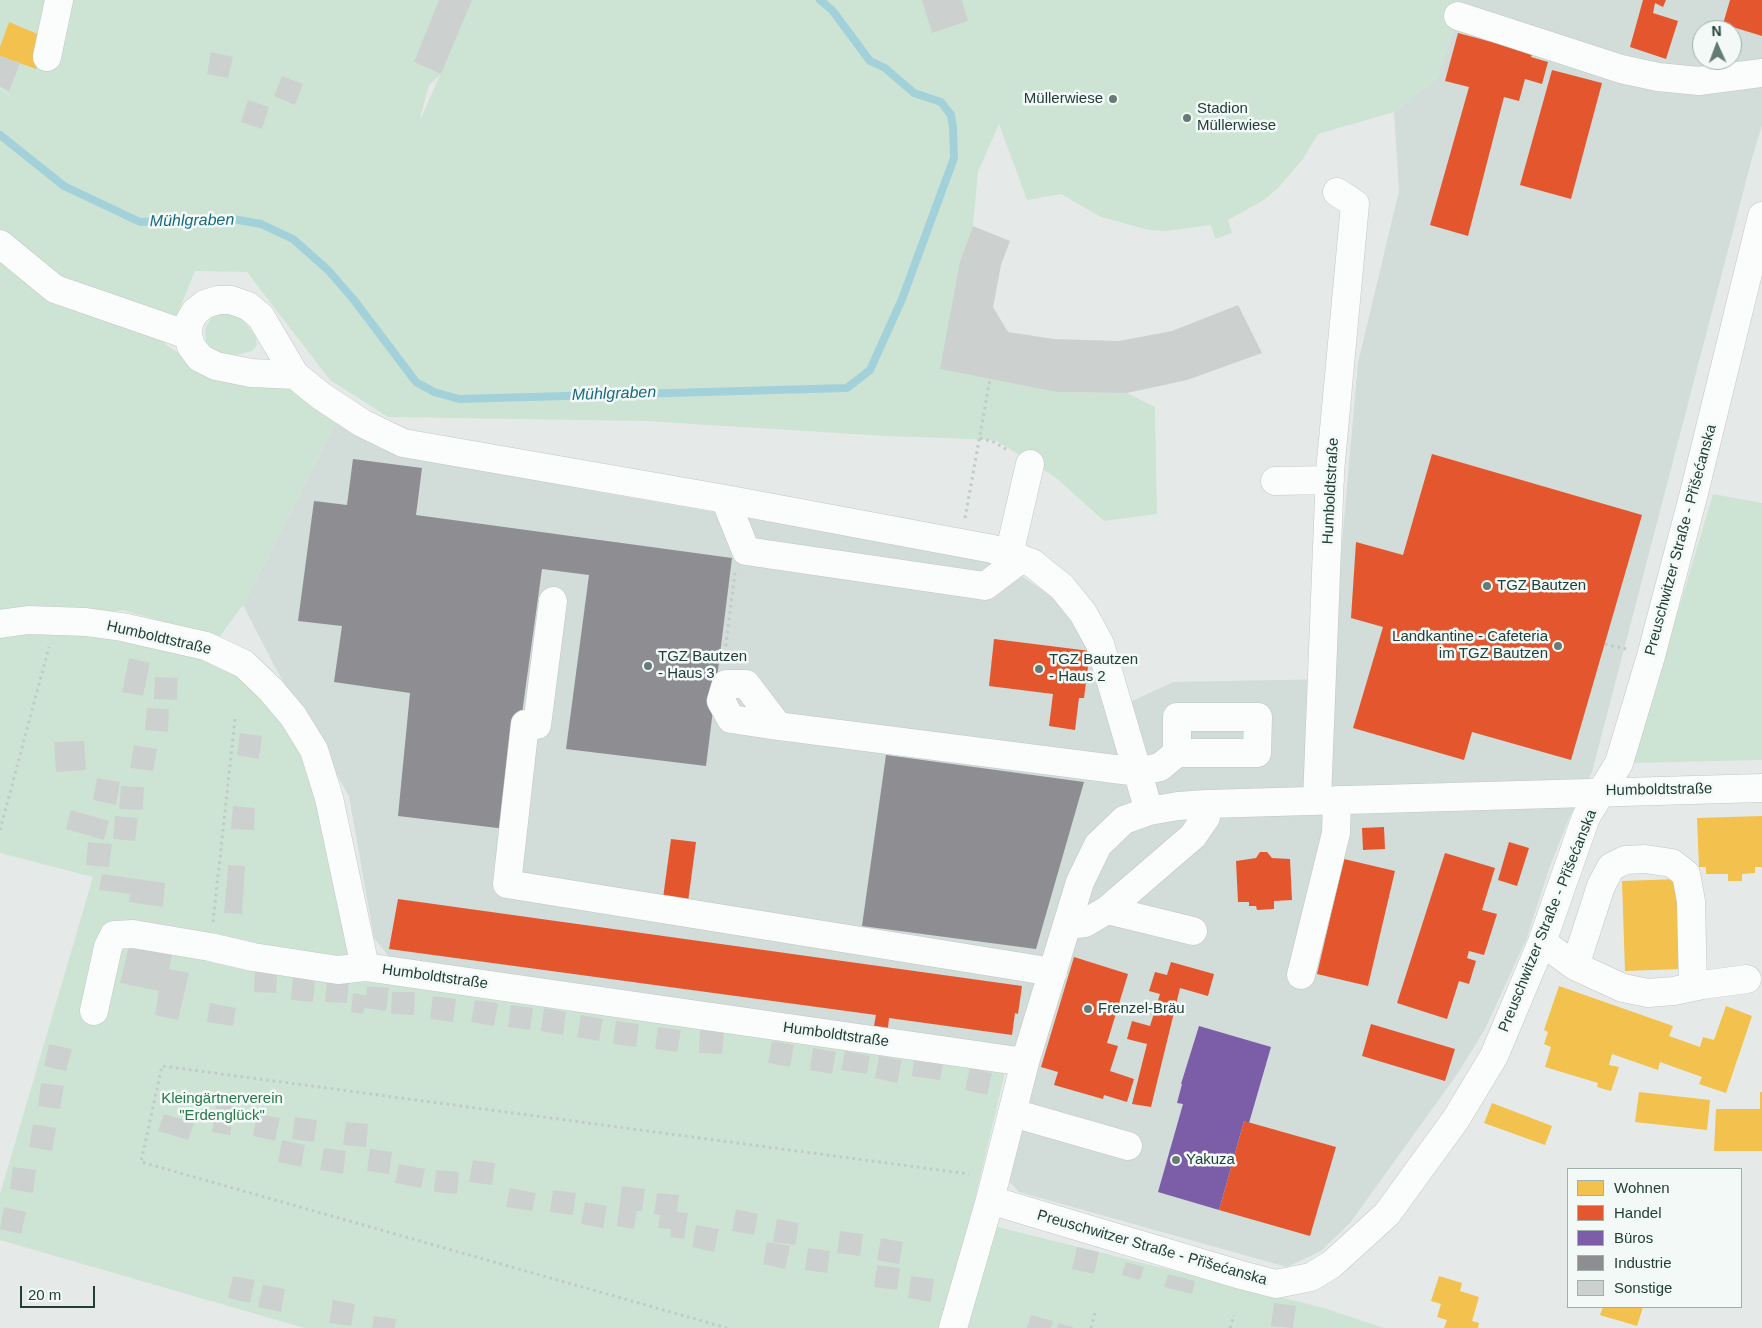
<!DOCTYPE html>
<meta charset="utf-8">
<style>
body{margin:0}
#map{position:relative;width:1762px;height:1328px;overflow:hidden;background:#e5eae8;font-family:Helvetica,sans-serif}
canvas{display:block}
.legend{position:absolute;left:1567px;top:1168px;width:175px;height:140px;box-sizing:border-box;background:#f3f9f6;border:1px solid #9fafaa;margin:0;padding:6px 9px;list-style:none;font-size:15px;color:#213f38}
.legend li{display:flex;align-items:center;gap:10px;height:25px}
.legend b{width:25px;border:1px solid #9fafaa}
.north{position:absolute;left:1692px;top:20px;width:50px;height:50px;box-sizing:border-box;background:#f3f9f6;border:1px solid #9fafaa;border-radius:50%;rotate:358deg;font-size:14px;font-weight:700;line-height:20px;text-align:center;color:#213f38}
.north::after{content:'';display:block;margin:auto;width:18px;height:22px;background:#667b76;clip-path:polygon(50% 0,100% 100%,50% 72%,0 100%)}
.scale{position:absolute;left:20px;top:1286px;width:75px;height:22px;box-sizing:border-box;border:2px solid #213f38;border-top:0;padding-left:6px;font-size:15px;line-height:18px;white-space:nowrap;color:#213f38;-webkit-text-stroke:4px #f3f9f6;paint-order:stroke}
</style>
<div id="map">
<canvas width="1762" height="1328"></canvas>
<ul class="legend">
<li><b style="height:14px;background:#f2c14e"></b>Wohnen</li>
<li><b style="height:14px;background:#e4572e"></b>Handel</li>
<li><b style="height:14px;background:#7b5ea7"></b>Büros</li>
<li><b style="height:14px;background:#8d8d92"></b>Industrie</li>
<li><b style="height:14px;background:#ccd1cf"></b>Sonstige</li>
</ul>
<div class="north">N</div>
<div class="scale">20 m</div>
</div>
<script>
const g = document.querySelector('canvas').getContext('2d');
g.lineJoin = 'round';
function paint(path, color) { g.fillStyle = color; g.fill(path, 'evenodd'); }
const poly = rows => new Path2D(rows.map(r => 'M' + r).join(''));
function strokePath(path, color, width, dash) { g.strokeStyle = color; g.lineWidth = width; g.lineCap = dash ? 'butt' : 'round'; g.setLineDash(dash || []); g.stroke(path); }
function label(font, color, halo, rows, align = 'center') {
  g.font = font + ' Helvetica,sans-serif'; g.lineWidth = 5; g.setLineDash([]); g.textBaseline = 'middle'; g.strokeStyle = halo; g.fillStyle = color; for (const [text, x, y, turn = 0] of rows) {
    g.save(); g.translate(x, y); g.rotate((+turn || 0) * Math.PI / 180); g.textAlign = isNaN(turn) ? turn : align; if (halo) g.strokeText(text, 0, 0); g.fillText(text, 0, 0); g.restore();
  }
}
paint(poly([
 [1458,0,1762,0,1762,125,1752,158,1592,772,1568,821,1550,866,1526,940,1485,1029,1458,1073,1350,1223,1321,1251,1287,1267,1019,1192,1008,1180,1039,1052,390,958,374,938,349,796,275,667,243,605,336,422,381,449,604,493,1001,562,1060,602,1089,639,1109,712,1173,682,1330,679,1358,363,1399,191,1394,112,1437,78,1460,8],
 [1702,30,1732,30,1732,60,1702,60]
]), '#d2dcd8');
paint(poly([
 [0,0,1458,0,1460,7,1437,78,1394,112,1318,134,1303,159,1278,188,1264,200,1228,220,1232,233,1215,239,1211,225,1167,231,1149,230,1101,217,1061,194,1027,200,999,124,978,172,973,226,960,261,941,369,1056,392,1127,393,1155,407,1157,514,1104,521,1055,477,995,440,886,436,645,421,388,417,330,380,247,272,195,271,165,344,202,369,240,385,289,388,336,422,243,605,215,643,178,634,154,619,122,610,91,615,0,616,0,88,18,102,0,87],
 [440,75,421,118,420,118,429,85],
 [231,312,243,319,256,337,257,345,252,351,237,355,223,354,216,352,206,342,205,329,212,316,217,313],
 [1713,494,1762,503,1762,760,1633,763],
 [0,631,130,638,237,668,308,753,359,978,1006,1068,970,1220,1324,1308,1384,1328,304,1328,0,1240,0,1194,93,877,0,853]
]), '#cde4d5');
paint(poly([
 [9,22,47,38,36,69,0,56,0,47],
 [1762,816,1762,867,1755,867,1755,873,1742,874,1742,881,1728,881,1728,874,1706,874,1706,867,1699,867,1697,818],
 [1678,879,1681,969,1625,971,1622,881],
 [1559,986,1673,1026,1669,1036,1700,1047,1703,1037,1714,1040,1726,1006,1752,1016,1726,1093,1699,1084,1702,1077,1660,1062,1658,1070,1612,1054,1609,1065,1619,1067,1611,1091,1597,1087,1598,1083,1545,1067,1551,1047,1544,1044,1548,1032,1544,1030],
 [1639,1092,1710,1100,1707,1130,1635,1122],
 [1760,1092,1762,1092,1762,1151,1714,1151,1716,1109,1760,1109],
 [1492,1103,1552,1126,1545,1145,1484,1123],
 [1439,1276,1462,1283,1460,1291,1479,1297,1472,1321,1479,1323,1478,1328,1444,1328,1447,1320,1437,1317,1441,1304,1431,1301],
 [1603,1307,1643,1307,1637,1326,1600,1315]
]), '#f2c14e');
paint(poly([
 [1643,0,1666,0,1663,7,1655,3,1653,13,1678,21,1666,59,1630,47],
 [1730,0,1762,0,1762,36,1723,24],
 [1458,33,1533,53,1531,57,1548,62,1542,84,1525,79,1519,101,1504,97,1468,236,1430,225,1469,87,1445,81],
 [1552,70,1602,83,1571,199,1520,185],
 [1432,454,1642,515,1571,760,1472,732,1464,760,1353,728,1383,627,1351,618,1356,542,1403,555],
 [994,639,1090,651,1084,698,1079,698,1075,730,1049,726,1053,694,989,686],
 [1384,827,1385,849,1363,850,1362,828],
 [671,839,696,842,688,902,663,898],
 [1509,842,1529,848,1517,886,1498,880],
 [1260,852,1267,852,1272,858,1290,859,1292,900,1274,901,1274,909,1257,910,1256,906,1249,906,1249,902,1238,902,1236,861,1256,858],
 [1445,853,1495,868,1482,910,1497,914,1484,955,1469,951,1467,958,1476,961,1469,984,1459,981,1447,1019,1397,1003],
 [1344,859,1395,871,1368,986,1317,974],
 [398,899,1022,986,1018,1014,1015,1013,1012,1035,889,1018,888,1028,874,1026,876,1015,389,949],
 [1074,957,1128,974,1107,1043,1118,1046,1110,1071,1134,1079,1127,1102,1104,1095,1103,1099,1054,1085,1058,1072,1041,1067],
 [1171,962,1214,974,1208,996,1180,988,1151,1107,1132,1104,1147,1044,1127,1039,1132,1021,1150,1026,1160,994,1149,991,1155,972,1167,975],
 [1371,1024,1455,1049,1445,1081,1362,1056],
 [1244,1121,1336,1147,1310,1236,1219,1210]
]), '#e4572e');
paint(poly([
 [1199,1026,1271,1047,1249,1123,1244,1121,1219,1210,1158,1192,1183,1104,1177,1103,1182,1084,1181,1084]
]), '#7b5ea7');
paint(poly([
 [353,459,422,468,416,515,732,558,706,766,566,749,589,575,542,569,506,829,398,816,410,693,334,682,342,626,298,621,314,501,347,505],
 [886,755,1084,782,1036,949,862,926]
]), '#8d8d92');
strokePath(poly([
 [0,135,64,186,140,222,233,219,261,224,293,239,328,270,354,300,416,382,434,392,459,399,847,388,870,370,902,299,954,158,953,127,951,115,941,102,914,93,885,68,870,61,832,10,820,0]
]), '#a3d1da', 8);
paint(poly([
 [439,0,472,0,441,74,414,62],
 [922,0,962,0,968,21,932,33],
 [211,52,233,57,228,78,207,74],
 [0,56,20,63,9,91,0,87],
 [282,76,303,84,295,105,274,96],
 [248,100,269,107,262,129,241,122],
 [973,226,1010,241,1001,265,993,307,1008,332,1054,339,1119,341,1172,331,1238,305,1262,353,1187,380,1127,393,1056,392,940,369,960,261],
 [129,658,150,663,143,696,122,692],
 [155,677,178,678,177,700,154,699],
 [147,708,169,709,168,732,145,730],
 [240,733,262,736,259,759,237,755],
 [84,741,86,770,56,772,54,742],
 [134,745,157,749,153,771,130,768],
 [97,778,120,782,116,805,93,800],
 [121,786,144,787,143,810,119,809],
 [233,806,255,808,254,830,231,829],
 [71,810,109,821,104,840,66,829],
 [115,816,138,818,135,841,113,839],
 [88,842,112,844,109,867,86,865],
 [228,865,245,866,242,914,224,913],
 [102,874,165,883,163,907,129,902,130,894,99,890],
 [129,946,172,955,169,969,189,973,178,1020,155,1015,159,991,120,983],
 [255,969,277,970,276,993,254,992],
 [293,977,315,979,313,1002,291,1000],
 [327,979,349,980,347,1003,325,1002],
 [367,986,389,988,386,1011,364,1008,363,1014,351,1012,353,993,366,995],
 [392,992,415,992,414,1015,391,1014],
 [433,996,456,999,453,1022,430,1019],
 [475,1000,498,1003,494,1026,471,1022],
 [210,1003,236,1008,233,1026,207,1022],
 [511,1005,533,1008,530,1030,508,1027],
 [544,1008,566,1012,563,1035,541,1031],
 [581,1015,603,1019,599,1041,577,1037],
 [616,1021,639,1024,636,1047,613,1044],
 [658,1027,681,1030,677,1052,655,1049],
 [700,1030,724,1032,722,1054,699,1053],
 [772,1041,794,1045,790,1067,768,1063],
 [49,1044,72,1049,66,1071,44,1066],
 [813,1048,836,1052,832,1074,810,1070],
 [845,1051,870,1056,867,1074,841,1070],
 [879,1056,902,1060,897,1083,875,1078],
 [914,1058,943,1063,940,1080,912,1076],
 [970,1068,992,1073,987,1095,965,1090],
 [41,1083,64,1086,60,1109,38,1106],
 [217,1103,234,1106,230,1135,212,1132],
 [164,1114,194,1123,188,1140,158,1131],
 [257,1114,280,1118,275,1141,253,1136],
 [295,1117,317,1120,314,1142,292,1139],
 [346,1122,368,1124,366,1147,343,1145],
 [33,1124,56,1128,52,1151,29,1147],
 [282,1140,305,1145,301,1167,278,1162],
 [324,1148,346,1151,343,1174,320,1170],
 [370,1149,392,1152,389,1174,367,1171],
 [473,1160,495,1163,492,1185,469,1182],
 [399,1164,425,1169,421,1188,395,1183],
 [13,1167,36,1170,33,1193,10,1189],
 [436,1170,459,1172,457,1194,434,1192],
 [622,1186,645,1189,642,1211,637,1211,634,1229,617,1226],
 [510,1188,536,1193,532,1211,506,1207],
 [553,1190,576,1193,573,1215,550,1212],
 [657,1193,679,1195,677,1212,688,1213,684,1239,670,1237,671,1229,658,1228,660,1215,654,1214],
 [585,1202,607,1206,603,1228,581,1224],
 [4,1207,26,1212,21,1234,0,1229],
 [736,1209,758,1214,754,1235,732,1231],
 [777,1219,799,1223,795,1245,773,1242],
 [696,1225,719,1229,714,1252,692,1247],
 [840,1231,863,1234,860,1256,837,1253],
 [881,1238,903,1242,899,1264,877,1260],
 [767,1242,790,1246,785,1269,763,1264],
 [1077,1247,1099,1252,1094,1274,1072,1269],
 [808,1248,830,1251,827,1273,805,1270],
 [1126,1262,1144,1267,1140,1280,1122,1275],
 [877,1265,900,1268,897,1290,874,1287],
 [1168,1274,1195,1281,1192,1294,1164,1287],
 [233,1276,255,1280,250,1303,228,1298],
 [911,1276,934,1279,931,1302,908,1298],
 [263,1285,285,1289,281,1312,258,1307],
 [333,1300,355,1304,351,1326,329,1323],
 [1274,1303,1296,1306,1293,1328,1271,1326],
 [1031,1315,1053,1321,1051,1328,1027,1328],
 [374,1316,396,1319,395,1328,372,1328],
 [1058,1323,1073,1327,1073,1328,1057,1328]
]), '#ccd1cf');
const minor = poly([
 [1458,16,1621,69,1658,77,1699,81,1762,73],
 [47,57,59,0],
 [0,244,55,289,188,335],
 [295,375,251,373,216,366,200,358,191,346,188,335,189,322,195,312,205,304,218,300,231,300,248,306,261,317,295,375,321,396,362,423,403,443,725,499,993,549,1032,563,1062,587,1083,613,1100,644,1149,811],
 [1275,481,1330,480],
 [725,499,746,551,985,586,1021,559],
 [1009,555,1030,464],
 [553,601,537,725,525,724,507,884,1053,972],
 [0,624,28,620,86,622,122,627,206,646,244,664,271,690,293,716,314,750,329,798,365,967],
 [778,726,746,684,726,684,721,701,731,719,778,726,1138,772,1160,767,1177,753,1257,753,1258,717,1177,717,1177,753],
 [1317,800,1330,472,1355,204,1337,192],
 [1107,910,1193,931],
 [1068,923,1076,924,1085,923,1107,910,1193,836,1206,817,1207,804],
 [1542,942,1575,966,1588,972,1623,988,1648,993,1674,991,1702,985,1747,979],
 [1575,966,1601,886,1611,867,1625,860,1645,859,1672,863,1686,874,1691,901,1693,987],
 [1301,975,1336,833,1337,800],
 [94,1011,108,947,114,935,133,934,210,947,253,957,338,970,365,967,1025,1062],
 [1013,1113,1128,1146],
 [990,1200,1241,1275,1276,1284,1311,1277,1332,1264,1387,1214,1456,1119,1494,1056,1542,942,1586,817,1619,763,1651,656,1694,493,1762,216],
 [953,1328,990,1200,1025,1062,1080,882,1098,845,1124,820,1149,811,1178,806,1207,804,1762,788]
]);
strokePath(minor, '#c2c7c5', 29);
strokePath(poly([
 [980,438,994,442,1009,451],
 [965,518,990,379],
 [1605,644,1626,649],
 [724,659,735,573],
 [0,830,49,647],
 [213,922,235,719],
 [727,1328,141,1162,162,1066,969,1174],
 [1091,1328,1096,1309],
 [1230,1328,1234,1315]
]), '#c1cac8', 3, [2.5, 4]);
strokePath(minor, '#fbfcfc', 28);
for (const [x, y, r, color] of [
 [1113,99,5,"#667b76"],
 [1187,118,5,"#667b76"],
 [1487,586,5,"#667b76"],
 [1558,646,5,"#667b76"],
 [648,666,5,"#667b76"],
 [1039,669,5,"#667b76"],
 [1088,1009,5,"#667b76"],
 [1176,1160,5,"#667b76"]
]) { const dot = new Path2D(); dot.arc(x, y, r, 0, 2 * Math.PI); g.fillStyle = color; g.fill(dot); strokePath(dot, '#f3f9f6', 2); }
label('15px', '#213f38', '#f3f9f6', [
 ["Müllerwiese",1103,99,"right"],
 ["Stadion",1197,109],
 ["Müllerwiese",1197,126],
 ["TGZ Bautzen",1497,586],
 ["Landkantine - Cafeteria",1548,637,"right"],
 ["im TGZ Bautzen",1548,654,"right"],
 ["TGZ Bautzen",658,657],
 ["- Haus 3",658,674],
 ["TGZ Bautzen",1049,660],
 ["- Haus 2",1049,677],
 ["Frenzel-Bräu",1098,1009],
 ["Yakuza",1186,1160]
], 'left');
label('15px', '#213f38', '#f3f9f6', [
 ["Humboldtstraße",1331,491,-87],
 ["Preuschwitzer Straße - Přišećanska",1681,540,-75],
 ["Humboldtstraße",159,638,13],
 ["Humboldtstraße",1659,790,-1],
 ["Preuschwitzer Straße - Přišećanska",1548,921,-68],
 ["Humboldtstraße",435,977,8],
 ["Humboldtstraße",836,1035,8],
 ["Preuschwitzer Straße - Přišećanska",1152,1248,16]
]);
label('15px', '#29784a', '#f3f9f6', [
 ["Kleingärtnerverein",222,1099],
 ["\"Erdenglück\"",222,1116]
]);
label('italic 16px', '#186a7e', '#f3f9f6', [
 ["Mühlgraben",192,221,-1],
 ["Mühlgraben",614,394,-2]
]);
</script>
